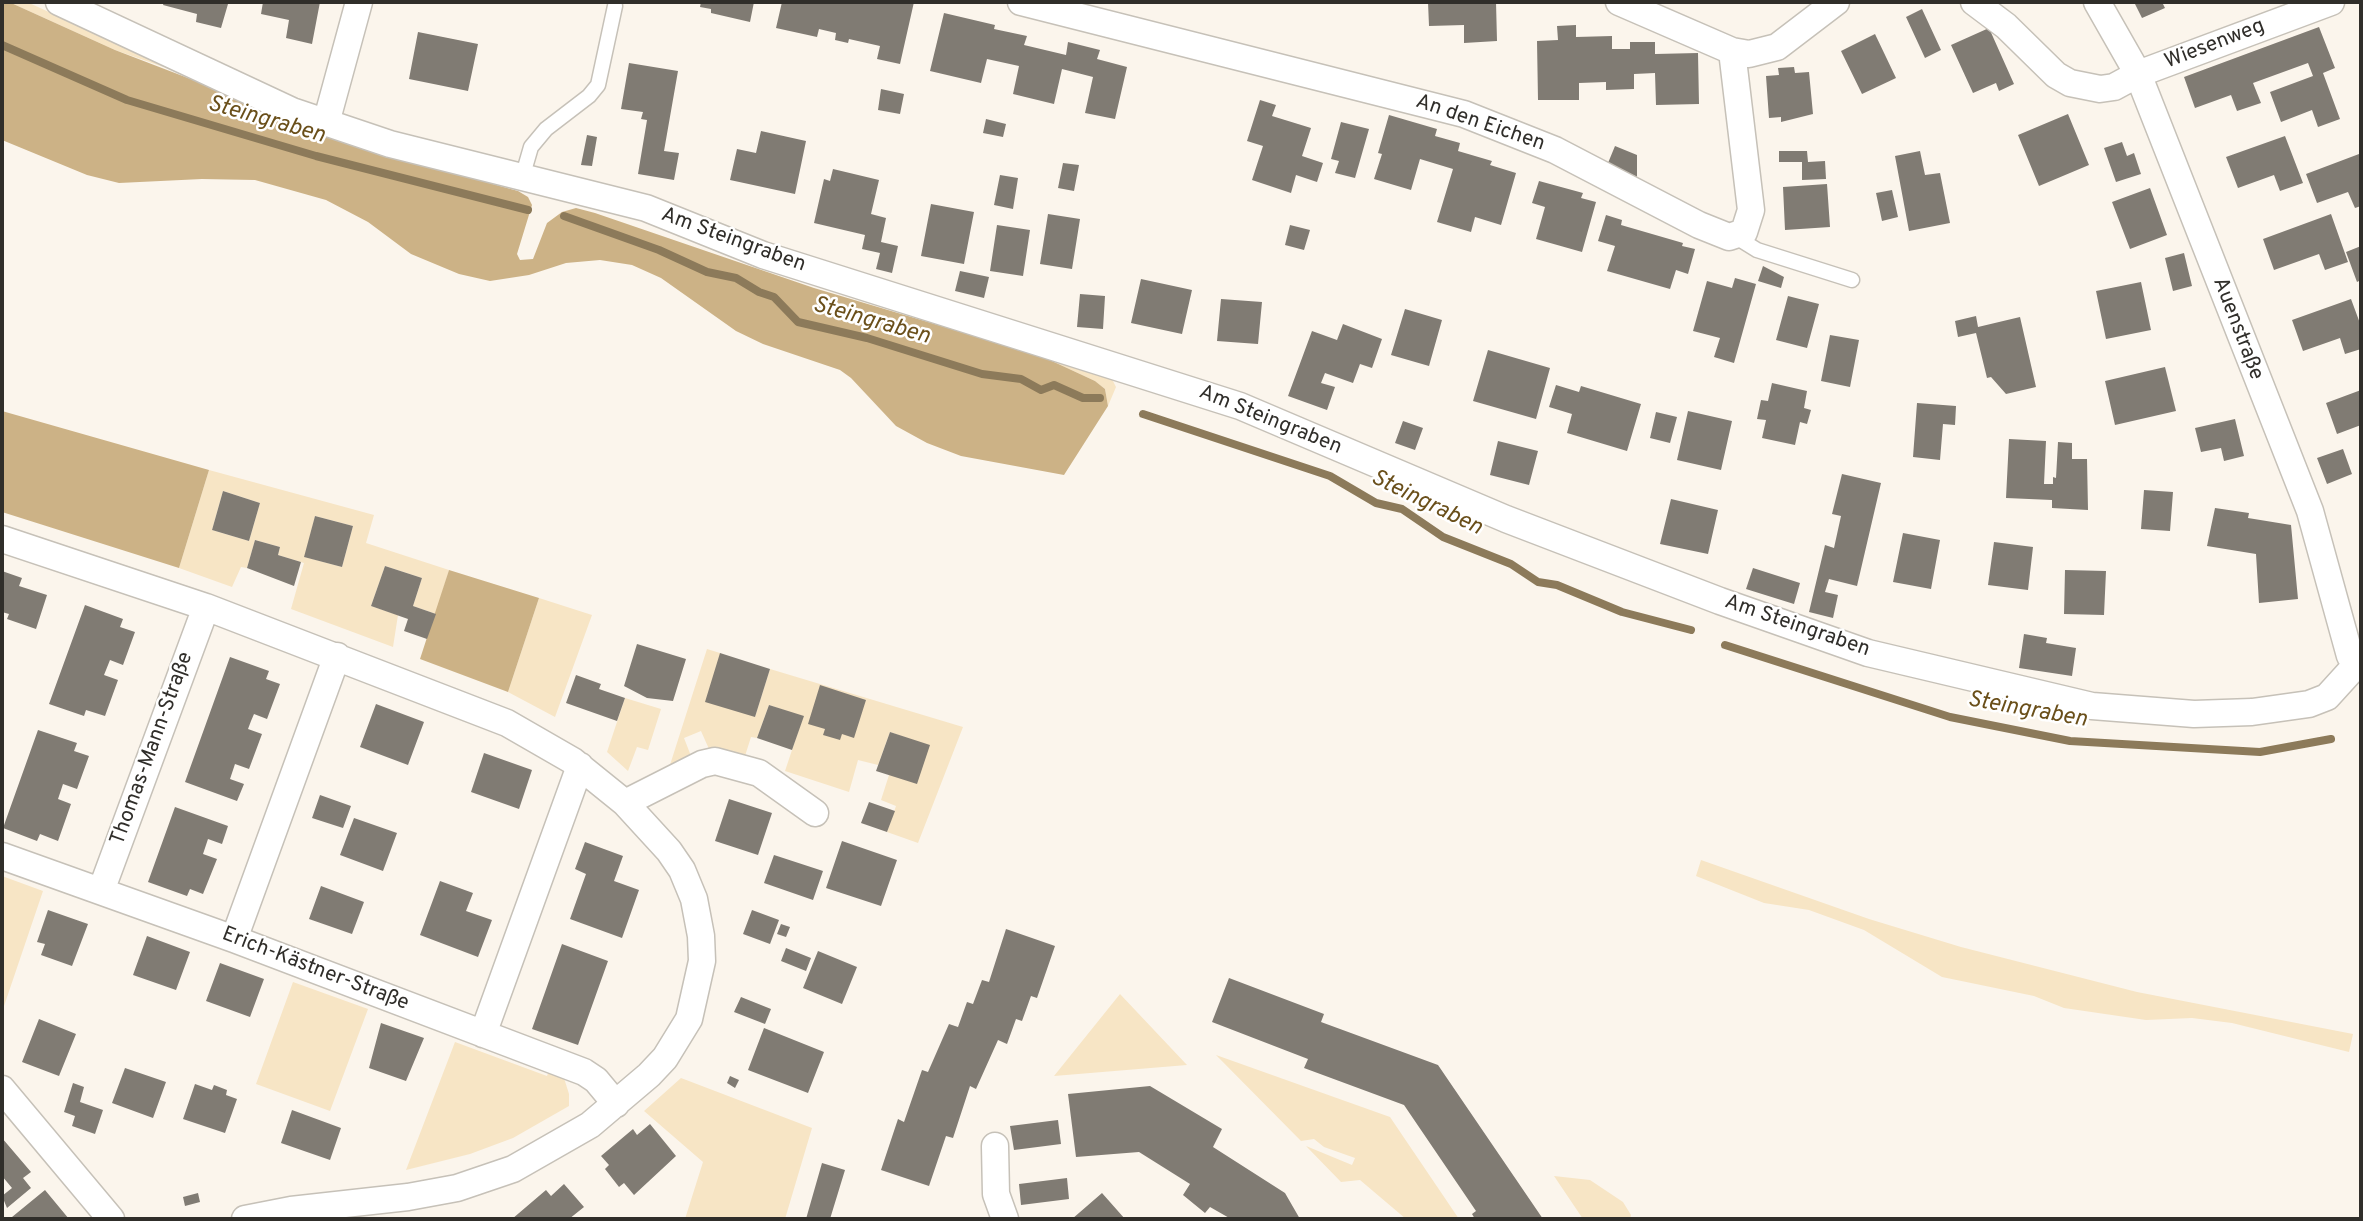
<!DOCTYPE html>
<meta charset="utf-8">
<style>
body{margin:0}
#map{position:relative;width:2363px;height:1221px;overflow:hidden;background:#fbf5ec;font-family:Overpass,sans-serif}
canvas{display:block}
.frame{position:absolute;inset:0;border:4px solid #302e2a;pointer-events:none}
</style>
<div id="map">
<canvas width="2363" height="1221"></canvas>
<div class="frame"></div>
</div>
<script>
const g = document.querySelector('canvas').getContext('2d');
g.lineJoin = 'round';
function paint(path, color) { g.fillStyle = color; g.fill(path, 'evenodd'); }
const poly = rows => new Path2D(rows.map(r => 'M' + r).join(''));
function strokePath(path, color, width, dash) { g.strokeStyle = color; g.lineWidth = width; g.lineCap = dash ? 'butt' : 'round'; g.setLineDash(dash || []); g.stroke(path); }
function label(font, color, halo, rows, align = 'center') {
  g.font = font + ' Overpass,sans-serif'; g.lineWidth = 5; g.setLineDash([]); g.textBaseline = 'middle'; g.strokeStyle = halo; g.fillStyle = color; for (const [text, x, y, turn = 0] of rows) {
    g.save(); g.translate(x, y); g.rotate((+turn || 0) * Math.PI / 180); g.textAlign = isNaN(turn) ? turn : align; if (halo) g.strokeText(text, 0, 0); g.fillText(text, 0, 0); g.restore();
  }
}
paint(poly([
 [9,2,27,2,189,76,115,50],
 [1039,355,1112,379,1116,387,1108,406,1105,389,1095,381],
 [209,470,374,515,366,543,449,570,436,614,413,606,422,578,385,566,371,606,398,615,393,647,291,609,304,563,278,555,280,547,255,540,247,568,241,567,232,587,179,568],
 [223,491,260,503,249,541,212,530],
 [315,516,353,526,342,567,305,557],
 [539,598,592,615,555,717,508,692],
 [707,649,720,653,755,717,770,669,963,727,918,843,887,832,896,806,881,800,889,775,929,746,890,732,878,765,858,760,849,792,785,771,803,717,769,705,757,738,751,737,745,756,709,749,701,731,684,738,691,756,669,768],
 [625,698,661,709,648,750,637,747,628,771,607,752],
 [1701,860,1869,919,1961,947,2137,992,2353,1034,2349,1052,2232,1023,2192,1018,2146,1020,2064,1008,2034,996,1942,977,1864,930,1809,910,1764,903,1696,876],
 [2,876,43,891,2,1012],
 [293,982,368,1009,330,1111,256,1084],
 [1120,994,1187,1065,1054,1076],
 [455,1042,547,1076,550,1068,564,1078,569,1094,569,1106,513,1138,470,1154,406,1170],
 [1216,1055,1390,1117,1459,1219,1406,1219,1360,1180,1341,1182,1306,1146,1352,1165,1355,1158,1324,1147,1314,1139,1301,1141],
 [681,1078,812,1128,785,1219,685,1219,703,1162,644,1111],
 [1554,1176,1590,1180,1623,1202,1631,1215,1630,1219,1583,1219]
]), '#f7e5c5');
paint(poly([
 [2,2,9,2,115,50,386,154,518,191,528,197,532,205,517,254,520,260,533,259,547,223,562,212,576,208,595,213,814,288,1039,355,1095,381,1105,389,1108,406,1064,475,961,456,927,443,896,426,851,378,840,370,763,344,736,331,661,278,632,265,600,260,566,263,529,275,490,281,459,274,411,254,368,222,326,200,255,180,202,179,119,183,87,175,2,140],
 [2,411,209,470,179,568,2,512],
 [449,570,539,598,508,692,420,659]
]), '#ccb286');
strokePath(poly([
 [2,45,127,100,316,156,528,210],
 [564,216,659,250,707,272,736,278,759,292,774,297,798,322,867,338,982,374,1021,379,1041,390,1054,385,1083,398,1100,398],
 [1143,414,1330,476,1376,503,1402,509,1443,537,1511,564,1538,582,1557,585,1622,612,1691,630],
 [1725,645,1950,717,2070,741,2260,752,2331,739]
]), '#8c7a5a', 8);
paint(poly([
 [164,2,218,2,228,4,221,28,196,22,197,14,163,5],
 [263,2,320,2,312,44,286,38,289,20,261,14],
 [701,2,754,2,750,22,711,13,711,9,700,7],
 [782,2,914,2,900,64,877,59,880,46,849,39,848,43,835,40,836,33,819,29,817,37,776,28],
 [1428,2,1496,2,1497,41,1464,43,1464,25,1429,26],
 [2134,2,2162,2,2165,8,2142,18],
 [1922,9,1941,50,1925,58,1906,17],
 [944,13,995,25,994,29,1027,36,1024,45,1066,55,1068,42,1100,50,1097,59,1127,67,1115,119,1085,113,1093,77,1062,69,1054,104,1013,94,1019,66,987,59,981,83,930,71],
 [1576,25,1576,37,1612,36,1612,49,1630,49,1630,42,1655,42,1655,54,1698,53,1699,104,1656,105,1655,73,1634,74,1634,89,1606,90,1606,82,1579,83,1579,100,1538,100,1537,41,1558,40,1557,26],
 [2319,27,2335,68,2323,73,2340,119,2318,127,2312,110,2281,122,2270,92,2313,76,2308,63,2253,83,2261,103,2237,111,2231,95,2195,108,2184,77],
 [1989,28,2014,84,1999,91,1996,83,1973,93,1951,45],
 [418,32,478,44,468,91,409,79],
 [1875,34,1896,78,1862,94,1841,51],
 [629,63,678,71,664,151,679,153,674,180,638,174,647,120,641,119,643,112,621,109],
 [1794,67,1795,73,1809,72,1813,114,1781,122,1781,117,1769,118,1766,76,1779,75,1778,68],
 [881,89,904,94,900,114,878,110],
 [1260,100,1276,105,1272,116,1311,128,1302,156,1323,163,1317,182,1296,175,1291,193,1252,180,1263,146,1247,141],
 [2068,114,2089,165,2039,186,2018,135],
 [1389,115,1437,129,1435,136,1460,143,1458,151,1492,161,1490,165,1516,173,1501,225,1475,217,1471,232,1437,222,1453,169,1420,159,1411,190,1374,179,1382,154,1378,153],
 [986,119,1006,124,1003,137,983,133],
 [1341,122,1369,129,1355,178,1335,173,1339,161,1331,159],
 [761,131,806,141,795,194,730,180,737,149,756,153],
 [587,135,597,137,592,166,581,165],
 [2285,136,2303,183,2280,191,2274,175,2238,188,2226,157],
 [2122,142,2127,156,2134,153,2141,174,2116,182,2104,148],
 [1615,146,1637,155,1637,177,1608,163],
 [1779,151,1807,151,1808,162,1825,161,1826,179,1802,180,1802,162,1779,162],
 [1920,151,1925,175,1940,173,1950,223,1909,231,1895,156],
 [2359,154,2361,206,2355,208,2348,192,2317,203,2306,174],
 [1063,163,1079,165,1074,191,1058,188],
 [833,169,879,180,871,214,886,218,881,242,898,246,892,273,876,269,880,253,862,249,865,235,814,223,824,179,830,181],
 [1000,175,1018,178,1013,209,994,205],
 [1539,181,1583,193,1581,198,1596,202,1582,252,1536,239,1545,207,1532,203],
 [1827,184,1830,227,1785,230,1783,187],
 [2150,188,2167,235,2130,249,2112,202],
 [1892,190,1898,217,1882,221,1876,193],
 [931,204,974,212,964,264,921,256],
 [1048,214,1080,219,1072,269,1040,264],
 [2331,214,2348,262,2325,270,2319,254,2274,270,2263,239],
 [1606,215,1622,220,1621,225,1683,243,1682,246,1695,249,1688,274,1676,270,1670,289,1607,271,1615,246,1598,241],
 [997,225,1030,230,1023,276,990,271],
 [1290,225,1310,230,1304,250,1285,245],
 [2361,246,2361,280,2357,282,2346,252],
 [2184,253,2192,286,2173,291,2165,258],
 [1763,266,1784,277,1781,288,1758,281],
 [960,271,989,277,984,298,955,291],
 [1735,278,1756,284,1734,363,1714,357,1720,338,1693,331,1707,281,1732,288],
 [1141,279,1192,290,1182,334,1131,323],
 [2141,282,2151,330,2106,339,2096,291],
 [1080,294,1105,296,1103,329,1077,327],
 [1788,296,1819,304,1807,348,1776,340],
 [1221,299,1262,302,1258,344,1217,341],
 [2351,299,2361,326,2361,349,2345,354,2340,338,2303,351,2292,320],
 [1405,309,1442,320,1429,366,1391,355],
 [1976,316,1978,327,2020,317,2036,387,2006,394,1991,377,1987,378,1976,333,1958,337,1955,321],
 [1343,324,1382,339,1372,368,1360,364,1353,383,1325,373,1321,383,1335,387,1327,410,1288,396,1312,331,1337,340],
 [1830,335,1859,340,1850,387,1821,381],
 [1488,350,1550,368,1536,419,1473,401],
 [2165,367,2176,411,2115,425,2105,381],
 [1772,383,1807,391,1804,408,1811,410,1807,424,1800,422,1795,445,1762,438,1766,420,1757,419,1761,400,1768,401],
 [1556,385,1579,392,1581,386,1641,404,1627,451,1567,433,1572,414,1549,407],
 [2361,390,2361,425,2337,434,2326,403],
 [1917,403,1956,406,1955,425,1943,424,1940,460,1913,457],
 [1688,411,1732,421,1721,470,1677,460],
 [1656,412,1677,417,1670,443,1650,438],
 [2235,419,2244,456,2224,461,2221,448,2201,452,2195,428],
 [1403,421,1423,428,1415,450,1395,443],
 [2009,439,2046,441,2044,484,2053,484,2053,477,2056,478,2058,442,2072,443,2072,459,2087,459,2088,510,2052,508,2052,500,2006,498],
 [1498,441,1538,451,1529,485,1490,475],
 [2343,449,2352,474,2327,484,2317,458],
 [1842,474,1881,483,1857,586,1829,579,1825,592,1838,595,1833,618,1809,612,1825,545,1834,548,1841,516,1832,514],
 [2144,490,2173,492,2170,531,2141,529],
 [223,491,260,503,249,541,212,530],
 [1671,499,1718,510,1708,554,1660,544],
 [2215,508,2249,513,2248,518,2291,525,2298,599,2259,603,2256,554,2207,546],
 [315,516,353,526,342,567,304,557],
 [1903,533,1940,540,1931,589,1893,582],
 [255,540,280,547,278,555,301,562,294,586,247,568],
 [1994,542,2033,547,2028,590,1988,585],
 [385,566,422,578,413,606,436,614,427,639,404,631,408,619,371,606],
 [1753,568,1800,583,1794,604,1746,589],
 [2065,570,2106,571,2104,615,2064,614],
 [2,571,22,578,19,586,47,595,36,629,7,619,9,614,2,612],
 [85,605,123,619,120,627,135,632,123,665,110,660,104,675,118,680,105,716,86,710,84,716,49,704],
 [2024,634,2047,638,2046,643,2076,648,2072,676,2019,668],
 [637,644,686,659,673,701,647,698,624,686],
 [720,653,770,669,755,717,705,702],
 [230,657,269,671,266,679,280,684,267,719,254,714,251,721,248,729,262,734,249,769,235,764,230,779,244,784,237,801,185,782],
 [576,675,601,684,599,689,625,698,617,721,566,703],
 [820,685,866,700,854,738,842,734,840,740,823,735,825,729,808,724],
 [376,704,424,722,408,765,360,747],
 [769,705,804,716,792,750,757,738],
 [38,730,77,743,74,751,89,756,77,789,63,784,58,799,71,804,58,841,40,834,37,841,3,828],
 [890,732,930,745,917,784,876,771],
 [484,753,532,770,519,809,471,792],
 [320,795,351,806,343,828,312,818],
 [729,799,772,813,758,855,715,841],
 [869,802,895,811,887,832,861,823],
 [175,807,228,826,222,844,208,839,203,854,217,859,203,894,190,889,187,896,148,882],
 [354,818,397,833,383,871,340,855],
 [842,841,897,860,881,906,826,888],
 [585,842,623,856,614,881,639,890,622,938,570,919,586,874,575,869],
 [774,855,823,871,813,900,764,883],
 [440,881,473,893,466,911,492,920,478,957,420,935],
 [321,886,364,902,352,934,309,919],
 [48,910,88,924,72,966,41,955,45,944,37,942],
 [752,910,779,920,770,944,743,934],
 [781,924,790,927,786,937,777,934],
 [1006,929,1055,946,1037,998,1031,996,1022,1021,1016,1019,1007,1044,998,1040,976,1089,970,1086,953,1138,946,1136,929,1186,881,1170,898,1119,904,1122,922,1070,928,1072,949,1024,958,1027,967,1002,973,1004,982,980,989,982],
 [147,936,190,952,176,990,133,975],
 [562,944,608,961,578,1045,532,1029],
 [786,948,811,958,806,971,781,961],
 [818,951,857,967,842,1004,803,988],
 [220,963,264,979,250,1017,206,1001],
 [1229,978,1324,1014,1321,1022,1438,1065,1543,1219,1475,1219,1472,1214,1476,1211,1404,1105,1304,1068,1308,1059,1212,1022],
 [741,997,771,1009,765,1024,734,1012],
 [39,1019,76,1034,59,1076,22,1062],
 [381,1023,424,1038,406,1081,369,1068],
 [764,1028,824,1052,808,1093,748,1070],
 [125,1068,166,1082,153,1118,112,1103],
 [730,1076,739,1080,735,1088,727,1083],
 [73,1083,84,1087,80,1102,103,1110,95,1134,72,1126,75,1116,64,1112],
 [195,1084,212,1090,214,1085,227,1090,226,1095,237,1099,225,1133,183,1119],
 [1150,1086,1222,1129,1213,1147,1285,1193,1300,1219,1231,1219,1210,1207,1205,1213,1183,1195,1190,1184,1139,1152,1076,1157,1068,1094],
 [292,1110,341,1128,330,1160,281,1143],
 [1058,1120,1061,1144,1014,1150,1010,1126],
 [650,1124,676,1156,634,1195,624,1183,619,1187,605,1169,609,1165,601,1156,633,1129,637,1135],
 [2,1138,31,1172,23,1178,31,1188,7,1208,2,1196,12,1188,2,1176],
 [822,1163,845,1170,830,1219,806,1219],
 [1067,1178,1069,1199,1021,1205,1019,1184],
 [564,1184,584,1207,569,1219,512,1219,546,1190,551,1196],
 [45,1190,69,1219,14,1219,12,1217],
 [198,1193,200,1202,185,1206,183,1197],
 [1102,1193,1125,1219,1072,1219]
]), '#807b73');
const lane = poly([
 [522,178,531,147,546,129,589,96,598,85,615,6],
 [1736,237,1757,250,1852,280]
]);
const street = poly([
 [59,2,292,111,390,144,646,208,763,255,1240,406,1506,519,1720,601,1868,653,2092,706,2194,714,2252,712,2309,704,2327,697,2357,664],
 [1021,2,1464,114,1555,150,1699,225,1729,237,1744,232,1751,210,1732,51],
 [1619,2,1732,51,1749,54,1777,47,1836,2],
 [1974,2,2006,26,2056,75,2070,83,2100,89,2114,87,2138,74,2331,2],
 [2097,2,2138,74,2310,511,2350,656,2361,665],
 [326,123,359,2],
 [2,539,206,607,507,723,573,761,625,803,669,851,682,870,694,899,701,936,702,961,689,1019,665,1058,649,1075,590,1125,513,1169,457,1188,408,1197,291,1210,245,1219],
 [625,803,702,764,715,761,759,773,815,813],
 [2,856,234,939,584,1072,596,1080,616,1104],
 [101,891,206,607],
 [234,939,337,656],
 [483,1034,580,766],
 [2,1089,111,1219],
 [995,1146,996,1194,1005,1219]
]);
strokePath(lane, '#c6c1b8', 17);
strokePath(street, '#c6c1b8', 29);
strokePath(lane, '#fff', 14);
strokePath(street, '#fff', 26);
label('21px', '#302e2a', '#fff', [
 ["Wiesenweg",2215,45,-21],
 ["An den Eichen",1480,124,19],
 ["Am Steingraben",733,241,20],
 ["Auenstraße",2237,329,69],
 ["Am Steingraben",1270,421,22],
 ["Am Steingraben",1797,627,19],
 ["Thomas-Mann-Straße",153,749,-70],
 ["Erich-Kästner-Straße",315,970,21]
]);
label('italic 23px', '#6a4f1a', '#fff', [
 ["Steingraben",266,121,16],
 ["Steingraben",871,322,16],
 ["Steingraben",1426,504,26],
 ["Steingraben",2027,711,10]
]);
</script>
